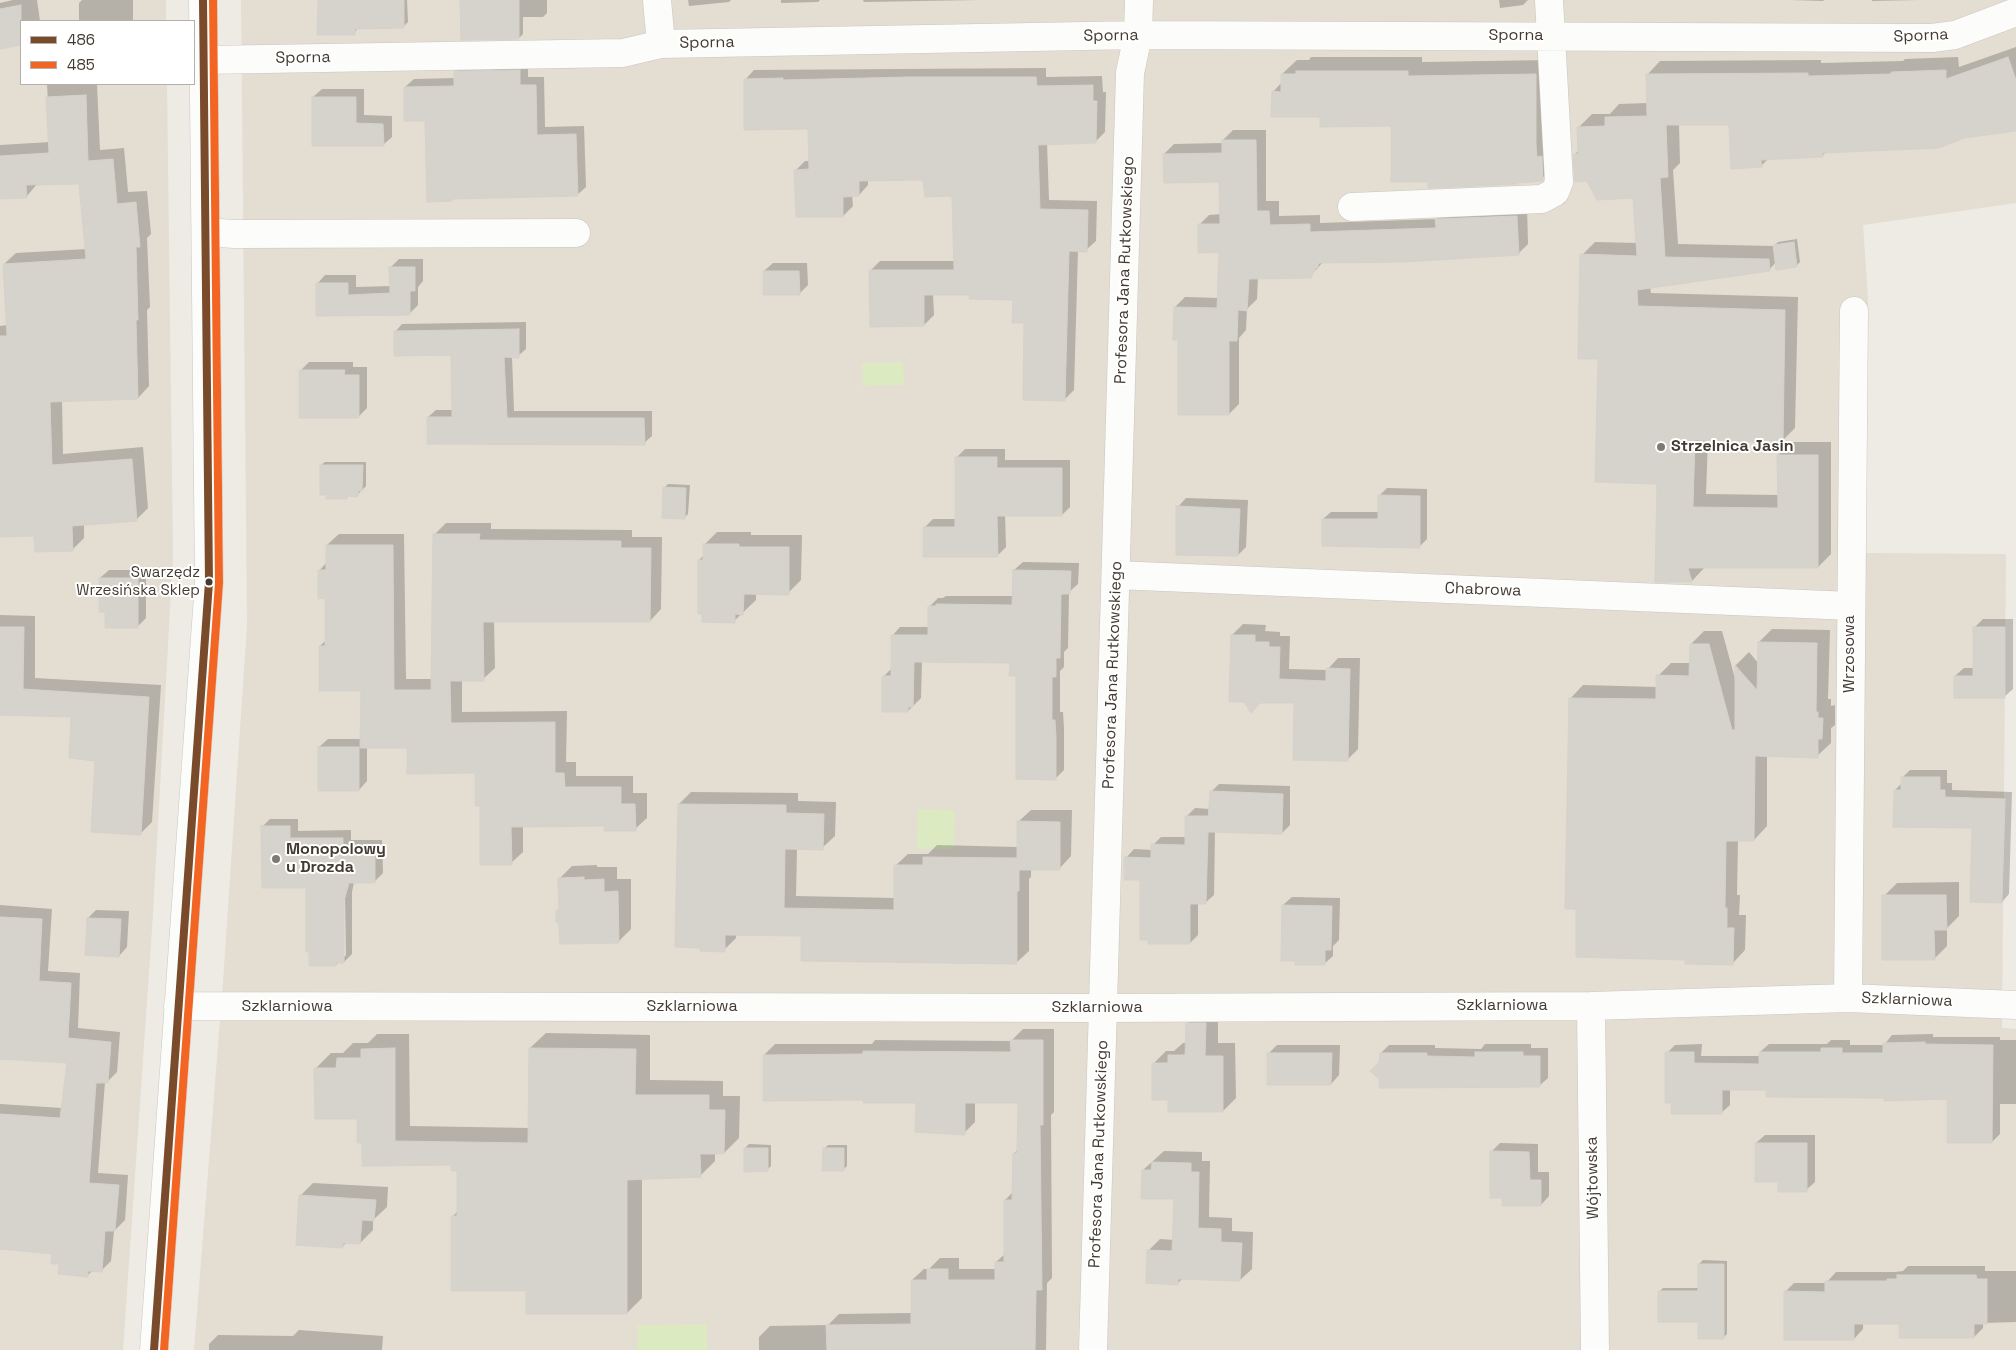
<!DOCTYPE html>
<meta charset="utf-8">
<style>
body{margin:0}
#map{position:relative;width:2016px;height:1350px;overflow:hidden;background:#eeebe5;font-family:"Space Grotesk",sans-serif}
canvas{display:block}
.legend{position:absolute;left:20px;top:20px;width:175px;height:65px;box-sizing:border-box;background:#fff;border:1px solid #b4b1ad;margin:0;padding:6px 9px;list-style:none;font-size:15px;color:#433b32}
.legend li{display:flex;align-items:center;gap:10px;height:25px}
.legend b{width:25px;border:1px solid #b4b1ad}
</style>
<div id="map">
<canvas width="2016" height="1350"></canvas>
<ul class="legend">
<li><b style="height:6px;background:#7a4b2a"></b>486</li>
<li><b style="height:6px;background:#f26522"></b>485</li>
</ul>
</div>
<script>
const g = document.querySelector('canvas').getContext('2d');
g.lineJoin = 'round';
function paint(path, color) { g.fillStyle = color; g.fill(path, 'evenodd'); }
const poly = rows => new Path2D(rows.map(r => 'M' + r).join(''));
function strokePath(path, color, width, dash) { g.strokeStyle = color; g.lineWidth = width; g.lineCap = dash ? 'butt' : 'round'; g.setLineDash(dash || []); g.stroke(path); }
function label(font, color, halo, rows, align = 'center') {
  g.font = font + ' "Space Grotesk",sans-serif'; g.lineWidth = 4; g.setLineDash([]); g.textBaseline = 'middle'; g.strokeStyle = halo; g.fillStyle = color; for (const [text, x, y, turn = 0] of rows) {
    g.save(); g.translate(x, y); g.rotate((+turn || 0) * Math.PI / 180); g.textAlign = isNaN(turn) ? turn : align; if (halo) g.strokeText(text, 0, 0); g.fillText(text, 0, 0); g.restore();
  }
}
paint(poly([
 [0,0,166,0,166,21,21,21,21,84,167,84,173,556,153,914,123,1350,0,1350],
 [241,0,2016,0,2016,203,1863,225,1868,298,1865,553,2006,554,2002,1028,2016,1029,2016,1350,194,1350,223,982,247,625]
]), '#e3ddd2');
paint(poly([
 [903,362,904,385,863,386,862,363],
 [918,809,955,810,954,849,917,849],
 [707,1324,707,1350,638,1350,638,1325]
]), '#dceac2');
paint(poly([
 [13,0,37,0,40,21,21,21,21,44,0,47,0,3],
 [82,0,133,0,133,21,79,21,79,3],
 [320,0,407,0,408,22,404,26,359,27,354,33],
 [462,0,547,0,547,13,543,17,523,17,523,34,519,38],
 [688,0,731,0,729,2,689,6],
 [781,0,820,0,818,2,781,3],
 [863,0,980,0,864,2],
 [1499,0,1528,0,1523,5,1500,8],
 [1790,0,1824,0,1823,1],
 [1872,0,1920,0,1872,1],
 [2016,47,2016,130,1827,151,1822,156,1769,158,1761,166,1731,123,1679,124,1680,163,1673,170,1678,244,1774,246,1778,242,1797,239,1800,262,1796,266,1776,262,1769,270,1650,287,1651,293,1798,297,1795,428,1782,441,1708,439,1706,494,1779,495,1778,455,1792,442,1831,442,1831,554,1818,567,1705,567,1692,581,1658,483,1599,358,1582,255,1595,242,1637,243,1634,196,1574,155,1579,150,1578,128,1592,114,1610,114,1619,104,1648,103,1647,75,1660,61,1821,60,1821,63,1903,61,1905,59,1958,57,1959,67],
 [1311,57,1422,57,1422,62,1550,60,1557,164,1539,181,1430,180,1392,125,1321,116,1273,92,1282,82,1282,74,1297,60,1309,60],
 [528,62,528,77,544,77,545,127,584,126,586,187,577,195,453,198,451,200,426,120,405,87,414,79,456,78,456,72,464,63],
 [1046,68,1046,77,1102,76,1103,92,1106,92,1105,132,1095,142,1047,143,1049,200,1097,201,1096,241,1086,250,1078,250,1074,390,1064,400,1014,299,971,294,933,294,934,315,924,325,870,271,880,261,955,261,954,195,925,179,868,180,868,185,859,195,852,195,853,206,843,216,796,170,805,161,810,161,809,128,745,80,754,70],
 [47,84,97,84,100,150,124,148,128,192,147,191,151,234,147,238,150,307,147,310,149,386,138,398,62,400,63,454,143,447,148,508,136,520,84,524,84,538,72,550,36,535,0,536,0,326,8,325,4,264,16,253,87,249,81,182,38,183,26,197,0,198,0,145,50,142],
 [322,89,364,89,364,115,392,116,392,137,383,145,313,97],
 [1233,130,1266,130,1266,201,1279,201,1279,216,1320,215,1320,223,1437,219,1447,210,1527,206,1528,244,1518,254,1323,262,1310,276,1258,277,1257,299,1247,309,1246,330,1239,338,1239,404,1229,414,1179,339,1175,307,1185,297,1219,298,1220,251,1199,225,1209,215,1221,214,1220,181,1164,154,1174,144,1223,143,1223,140],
 [1320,257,1322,258,1317,268,1314,268],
 [399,259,423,259,423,281,418,287,418,305,409,314,317,315,317,284,325,275,356,275,356,287,391,286,391,267],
 [773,263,807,263,808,285,799,294,764,271],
 [526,322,526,349,518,356,512,356,514,411,652,411,652,436,644,443,428,417,436,410,453,410,452,354,395,332,402,324],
 [309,362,353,362,353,367,367,367,367,408,358,417,300,371],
 [965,449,1005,449,1005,460,1070,460,1070,507,1062,515,1005,514,1006,547,997,556,924,528,933,519,956,519,956,458],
 [325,462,366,462,366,486,357,495,349,495,346,498,327,494,321,465],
 [668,484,690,485,688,514,684,518,664,488],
 [1387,488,1427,489,1427,539,1419,547,1323,519,1331,512,1379,512,1379,496],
 [1186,498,1248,500,1246,547,1238,555,1178,507],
 [446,523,491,523,491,529,632,530,632,537,662,537,661,609,650,621,494,621,495,668,483,679,462,680,462,712,567,711,566,762,576,762,576,776,633,776,633,793,647,793,647,818,635,829,605,824,523,825,523,852,511,863,481,805,476,772,408,747,367,747,367,781,359,790,319,747,328,739,362,739,362,689,320,646,326,640,327,597,319,571,327,562,327,545,339,534,404,534,406,679,432,679,435,534],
 [717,532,751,532,751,535,802,535,801,580,788,593,756,593,756,600,734,621,699,560,704,555,704,545],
 [1023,562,1079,563,1078,584,1069,592,1068,648,1064,652,1064,667,1060,671,1060,712,1063,712,1064,728,1064,770,1056,778,1011,661,922,661,921,698,908,711,883,677,892,668,892,636,900,627,929,627,929,607,938,598,943,598,946,596,1013,596,1014,570],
 [109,570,146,570,146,618,137,627,100,578],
 [0,615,35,616,35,678,161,685,152,822,140,834,96,760,73,715,0,714],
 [1983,619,2013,619,2013,689,2004,697,1955,676,1964,668,1974,668,1974,628],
 [1243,624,1266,625,1265,631,1280,632,1280,636,1290,636,1289,669,1327,670,1338,658,1360,658,1358,749,1347,760,1232,635],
 [1772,629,1830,630,1828,699,1831,699,1831,706,1835,705,1835,725,1831,728,1831,743,1817,756,1767,755,1767,826,1754,840,1738,839,1737,895,1740,895,1739,915,1746,915,1745,950,1732,964,1686,959,1578,907,1570,699,1583,685,1658,687,1658,676,1671,663,1691,663,1691,644,1704,631,1722,631,1736,682,1736,665,1749,652,1759,664,1759,642],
 [1910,770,1947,770,1947,783,1952,783,1952,790,2012,792,2009,894,2002,902,1973,826,1895,790,1902,783,1902,778],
 [1219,784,1290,786,1290,825,1282,833,1215,830,1214,895,1205,903,1198,903,1198,935,1190,943,1126,858,1134,849,1152,850,1153,845,1161,837,1186,837,1187,816,1195,808,1210,809,1211,792],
 [691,792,798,793,798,801,836,802,835,836,822,848,797,848,796,896,895,898,895,866,908,854,928,854,937,845,1018,847,1018,822,1031,810,1072,810,1071,856,1059,869,1031,868,1031,877,1029,879,1029,951,1016,963,802,935,736,934,736,938,724,950,679,804],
 [270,819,298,819,298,831,351,830,351,840,382,840,383,873,374,882,354,882,352,892,352,954,344,962,338,962,336,965,307,886,262,827],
 [343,895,345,895,346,955,343,958],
 [597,865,597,867,617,867,617,879,631,879,631,929,618,942,561,923,559,879,572,866],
 [1959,882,1959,916,1947,928,1947,946,1934,959,1884,896,1897,883],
 [1292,897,1340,898,1339,940,1333,946,1333,956,1324,964,1283,905],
 [0,905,52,909,48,971,80,973,78,1028,120,1032,117,1072,107,1082,105,1082,98,1173,128,1175,125,1220,114,1231,111,1261,101,1271,93,1270,87,1276,61,1263,54,1253,0,1248,0,1104,62,1108,69,1062,0,1057],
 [96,910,129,911,127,947,119,956,88,918],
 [1200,1011,1218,1011,1218,1043,1235,1043,1236,1098,1223,1111,1169,1099,1153,1064,1166,1051,1174,1051,1183,1043,1187,1043,1187,1024],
 [1023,1029,1054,1029,1054,1112,1051,1115,1052,1278,1047,1283,1046,1350,759,1350,759,1337,770,1326,828,1325,839,1314,912,1313,912,1280,924,1269,929,1269,940,1258,959,1258,959,1269,996,1269,996,1262,1005,1254,1005,1200,1014,1191,1014,1153,1019,1149,1019,1102,975,1102,975,1122,964,1133,917,1102,864,1099,764,1055,775,1044,872,1044,875,1040,1011,1041],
 [546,1033,650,1035,650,1080,723,1081,723,1096,740,1096,739,1138,724,1153,715,1153,715,1161,700,1176,642,1178,642,1298,627,1313,528,1290,452,1217,458,1211,458,1169,453,1164,363,1141,358,1118,316,1068,331,1053,343,1053,353,1043,368,1043,377,1034,409,1034,410,1126,530,1128,530,1048],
 [1933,1034,1933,1037,2000,1037,2000,1040,2016,1040,2016,1104,2000,1104,2000,1134,1992,1142,1948,1098,1885,1097,1767,1089,1730,1089,1730,1105,1721,1113,1667,1053,1675,1045,1702,1044,1701,1056,1760,1056,1760,1052,1769,1044,1827,1044,1831,1040,1850,1040,1850,1045,1884,1045,1892,1035],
 [1485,1044,1531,1044,1531,1048,1548,1048,1548,1078,1539,1086,1381,1062,1381,1053,1389,1045,1435,1045,1435,1048,1481,1049],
 [1277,1045,1340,1045,1339,1075,1331,1084,1268,1054],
 [1765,1135,1815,1135,1815,1182,1806,1190,1779,1180,1756,1143],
 [1500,1143,1538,1144,1538,1172,1549,1172,1549,1196,1541,1205,1503,1197,1491,1152],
 [749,1144,771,1145,771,1166,767,1170,745,1148],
 [828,1145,847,1145,847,1166,843,1170,824,1149],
 [1164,1151,1202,1152,1202,1161,1210,1161,1209,1217,1232,1218,1232,1231,1253,1232,1252,1269,1240,1280,1183,1278,1177,1284,1148,1251,1160,1239,1174,1240,1176,1198,1143,1170],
 [313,1183,388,1187,387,1207,373,1220,373,1230,360,1243,347,1242,342,1247,300,1196],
 [1703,1260,1727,1261,1727,1334,1723,1338,1659,1292,1663,1288,1699,1288,1699,1264],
 [1908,1266,1985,1266,1985,1271,2016,1271,2016,1322,1983,1323,1983,1328,1974,1337,1900,1322,1863,1322,1863,1329,1854,1339,1785,1292,1794,1283,1826,1283,1836,1272,1895,1272,1903,1271],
 [299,1330,383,1336,382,1350,209,1350,209,1344,218,1335,293,1336]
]), '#0003');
const building = poly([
 [318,0,404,0,404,28,355,29,355,35,317,35,318,0],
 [460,0,519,0,519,39,461,40,460,0],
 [21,5,21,45,0,49,0,9,21,5],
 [2008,57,2016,80,2016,131,1964,138,1939,148,1822,153,1823,157,1761,160,1762,167,1731,169,1729,125,1666,125,1668,177,1660,178,1665,257,1769,259,1770,271,1637,290,1638,306,1785,310,1783,443,1695,440,1693,507,1778,508,1777,455,1818,455,1818,568,1688,568,1692,582,1655,582,1657,484,1595,482,1598,359,1578,359,1580,254,1637,256,1633,198,1597,200,1587,181,1575,182,1573,154,1578,154,1577,127,1605,126,1605,117,1647,116,1646,74,1808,73,1808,76,1891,74,1891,72,1946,70,1946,79,2008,57],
 [520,70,520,85,536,85,537,135,576,134,578,196,452,199,452,201,427,202,425,121,404,121,404,87,454,86,454,71,520,70],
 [1296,71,1408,71,1408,76,1536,74,1536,144,1537,157,1542,156,1543,181,1516,183,1516,184,1434,188,1428,188,1428,182,1391,182,1391,126,1320,127,1320,117,1271,117,1272,91,1281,92,1281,74,1296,74,1296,71],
 [908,77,1036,77,1037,86,1093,85,1093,101,1097,101,1096,143,1038,145,1040,209,1088,210,1087,252,1069,251,1065,401,1023,400,1024,323,1012,323,1013,300,969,299,969,295,924,295,924,326,870,327,869,270,954,270,952,196,925,197,923,180,859,181,859,196,843,197,843,217,796,217,794,170,809,169,808,129,744,130,744,79,783,78,783,80,908,77],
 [86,95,88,161,113,159,117,204,136,202,140,247,136,247,138,320,136,320,138,399,50,402,52,465,132,459,137,521,72,526,73,551,35,552,34,536,0,537,0,336,7,336,3,264,86,259,79,184,26,185,27,198,0,199,0,156,49,153,46,97,86,95],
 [312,97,356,97,356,123,383,124,384,146,312,146,312,97],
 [1222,140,1256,140,1257,211,1269,211,1270,225,1310,224,1310,232,1436,228,1435,219,1517,216,1519,255,1403,262,1318,263,1311,278,1249,279,1247,311,1238,310,1237,341,1229,341,1229,415,1178,415,1178,340,1173,340,1174,307,1217,308,1219,252,1198,253,1198,224,1220,224,1219,182,1164,183,1163,154,1222,153,1222,140],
 [1794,242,1797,267,1776,270,1773,245,1794,242],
 [389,267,415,267,415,291,410,291,410,315,316,316,316,283,348,283,348,295,390,293,389,267],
 [763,271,799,271,800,295,763,295,763,271],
 [519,329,519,358,504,357,507,418,644,418,645,445,427,444,427,417,452,417,451,355,394,356,394,331,519,329],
 [299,370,345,370,344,375,359,375,359,418,299,418,299,370],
 [955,457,997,457,997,468,1062,468,1062,516,997,516,998,557,923,557,923,527,955,527,955,457],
 [320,465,363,465,362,491,358,491,358,497,347,496,347,499,326,499,326,495,320,495,320,465],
 [663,487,686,488,685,519,662,518,663,487],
 [1378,495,1420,496,1420,548,1322,546,1322,519,1378,519,1378,495],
 [1176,506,1240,509,1238,556,1176,555,1176,506],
 [433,534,480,534,479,540,621,541,621,548,651,548,650,622,483,622,484,681,450,681,451,723,555,722,555,773,564,773,565,787,621,787,621,804,635,804,636,831,604,831,604,826,511,827,512,865,480,865,480,806,475,806,475,773,407,774,407,748,360,748,361,691,319,691,319,646,325,646,325,598,318,599,318,570,326,570,326,545,393,545,394,690,431,690,433,534],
 [703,544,739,544,739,547,789,547,789,595,744,594,743,615,735,614,735,623,702,622,702,614,698,614,698,560,703,560,703,544],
 [1013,570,1071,571,1070,594,1061,594,1060,658,1056,658,1056,677,1052,677,1052,720,1055,720,1056,737,1056,780,1016,779,1016,676,1009,676,1010,663,914,662,913,707,908,707,908,712,882,712,882,676,891,676,891,635,928,635,928,606,936,606,936,604,1012,605,1013,570],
 [99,578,138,578,138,628,105,628,105,612,99,612,99,578],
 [0,627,24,627,23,689,149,697,141,835,91,832,95,761,69,758,71,717,0,715,0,627],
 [1973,627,2005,627,2005,698,1954,698,1954,676,1973,676,1973,627],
 [1231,635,1255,635,1255,642,1269,642,1269,647,1280,647,1279,679,1326,681,1326,668,1350,669,1348,761,1293,760,1294,703,1260,703,1251,713,1244,702,1229,702,1231,635],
 [1758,642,1817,643,1816,712,1818,712,1818,718,1823,718,1822,739,1818,739,1818,758,1755,756,1754,841,1726,841,1725,908,1727,908,1727,928,1734,928,1733,965,1685,964,1685,960,1576,957,1576,909,1565,909,1569,698,1656,699,1656,675,1689,676,1690,644,1709,644,1732,730,1735,730,1735,665,1757,690,1758,642],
 [318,747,359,747,359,791,318,791,318,747],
 [1901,777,1940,777,1940,790,1945,790,1945,797,2005,799,2002,903,1970,902,1972,828,1893,827,1894,790,1901,790,1901,777],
 [1210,791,1283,794,1282,834,1208,832,1206,904,1190,904,1190,944,1148,944,1148,940,1140,940,1140,880,1124,880,1124,857,1151,858,1151,844,1185,845,1185,816,1208,816,1208,821,1210,791],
 [678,804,786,805,786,813,824,814,823,850,785,849,784,908,894,910,894,865,923,865,923,857,1017,858,1017,821,1060,822,1060,870,1019,870,1019,891,1017,891,1017,964,801,961,801,936,725,935,725,952,700,951,700,948,675,947,678,804],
 [261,826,290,826,290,838,343,838,343,848,375,848,375,883,349,883,344,901,344,963,336,963,336,966,309,966,309,952,306,952,306,888,262,888,261,826],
 [584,877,584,880,604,879,604,892,618,891,619,943,560,944,559,924,556,922,556,911,559,909,558,878,584,877],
 [1882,895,1946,895,1947,930,1934,930,1935,960,1882,960,1882,895],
 [1282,905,1332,906,1331,950,1325,950,1325,965,1295,965,1295,961,1281,961,1282,905],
 [0,917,42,919,39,981,71,983,68,1038,111,1042,108,1083,96,1083,89,1183,119,1185,115,1231,105,1231,102,1272,88,1271,88,1277,58,1274,59,1264,51,1264,52,1254,0,1249,0,1114,60,1118,67,1063,0,1059,0,917],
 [87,918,121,919,119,957,85,955,87,918],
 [1186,1023,1206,1023,1205,1056,1223,1056,1223,1112,1168,1112,1168,1100,1152,1100,1152,1063,1168,1063,1168,1055,1185,1055,1186,1023],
 [1010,1040,1043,1040,1043,1125,1040,1125,1042,1290,1036,1290,1035,1350,827,1350,826,1325,911,1324,911,1280,927,1280,927,1269,948,1269,948,1280,995,1280,995,1262,1004,1262,1004,1200,1012,1200,1013,1153,1017,1153,1018,1103,965,1103,965,1135,915,1132,916,1103,863,1103,863,1100,763,1101,763,1055,863,1054,863,1051,1011,1052,1010,1040],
 [1925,1042,1925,1044,1993,1045,1992,1143,1947,1143,1947,1099,1884,1101,1884,1098,1766,1097,1766,1090,1722,1090,1722,1114,1671,1114,1671,1103,1665,1103,1665,1052,1694,1052,1694,1063,1759,1064,1759,1052,1821,1052,1821,1048,1842,1048,1842,1053,1883,1053,1883,1043,1925,1042],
 [395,1048,395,1141,528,1143,529,1048,636,1049,635,1095,709,1095,709,1110,725,1110,724,1154,700,1154,701,1177,627,1180,627,1314,526,1314,526,1291,451,1291,451,1216,457,1216,457,1171,451,1171,451,1165,362,1166,362,1143,357,1143,357,1119,315,1119,314,1068,336,1068,337,1058,361,1058,361,1049,395,1048],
 [1475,1052,1523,1052,1523,1056,1540,1056,1540,1087,1379,1088,1379,1079,1370,1071,1379,1062,1380,1053,1427,1053,1427,1056,1475,1057,1475,1052],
 [1267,1053,1332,1053,1331,1085,1267,1085,1267,1053],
 [1755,1143,1807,1143,1807,1192,1778,1192,1778,1182,1755,1182,1755,1143],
 [744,1148,768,1148,768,1171,744,1172,744,1148],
 [823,1148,844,1148,844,1171,822,1171,823,1148],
 [1490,1151,1529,1152,1530,1180,1541,1180,1541,1206,1502,1206,1502,1198,1490,1198,1490,1151],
 [1152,1162,1191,1163,1191,1172,1199,1172,1198,1228,1221,1229,1221,1242,1242,1243,1240,1281,1178,1279,1178,1285,1146,1283,1147,1250,1172,1251,1174,1199,1141,1199,1142,1170,1151,1170,1152,1162],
 [299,1195,376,1200,374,1221,362,1220,360,1244,343,1243,343,1248,296,1245,299,1195],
 [1698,1264,1724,1264,1724,1339,1698,1339,1698,1322,1658,1322,1658,1291,1698,1291,1698,1264],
 [1897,1275,1976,1275,1977,1279,1987,1279,1987,1324,1974,1324,1974,1338,1899,1338,1899,1324,1854,1324,1854,1340,1784,1340,1784,1291,1825,1292,1825,1281,1887,1281,1887,1279,1897,1279,1897,1275]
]);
paint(building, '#d6d2cc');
strokePath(building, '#d6d2cb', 1);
const minor = poly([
 [657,0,661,44],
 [204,60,623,53,661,44,1138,35,1932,38,1955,35,2016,12],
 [1352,207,1542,199,1555,192,1559,182,1549,0],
 [206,232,234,234,576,233],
 [1116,575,1851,606],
 [1848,998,1854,311],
 [178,1006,1104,1008,1591,1006,1848,998,2016,1005],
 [1591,1006,1595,1350],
 [154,1350,209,582,203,0],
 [1093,1350,1130,73,1138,35,1139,0]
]);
strokePath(minor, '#cac7c1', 29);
strokePath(minor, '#fcfcfb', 28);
strokePath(poly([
 [154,1350,209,582,203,0]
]), '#7a4b2a', 8);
strokePath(poly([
 [164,1350,219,583,213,0]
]), '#f26522', 8);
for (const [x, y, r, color] of [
 [1661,447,5,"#7f7971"],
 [209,582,4.5,"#433b32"],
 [276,859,5,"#7f7971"]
]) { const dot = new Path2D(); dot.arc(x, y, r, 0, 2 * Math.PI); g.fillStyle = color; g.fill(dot); strokePath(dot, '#fff', 2); }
label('15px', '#433b32', '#fff', [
 ["Swarzędz",200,573],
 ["Wrzesińska Sklep",200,591]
], 'right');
label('16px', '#433b32', '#fff', [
 ["Sporna",1111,36,-1],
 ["Sporna",1516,36],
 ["Sporna",1921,36,-3],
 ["Sporna",707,43,-1],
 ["Sporna",303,58,-1],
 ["Profesora Jana Rutkowskiego",1125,270,-88],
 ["Chabrowa",1483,590,2],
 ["Wrzosowa",1850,654,-90],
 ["Profesora Jana Rutkowskiego",1113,675,-88],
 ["Szklarniowa",1907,1000,2],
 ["Szklarniowa",1502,1006],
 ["Szklarniowa",287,1007],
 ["Szklarniowa",692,1007],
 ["Szklarniowa",1097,1008],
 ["Profesora Jana Rutkowskiego",1099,1154,-88],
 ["Wójtowska",1593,1178,-91]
]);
label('bold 16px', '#433b32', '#fff', [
 ["Strzelnica Jasin",1671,447],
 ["Monopolowy",286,850],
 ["u Drozda",286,868]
], 'left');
</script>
